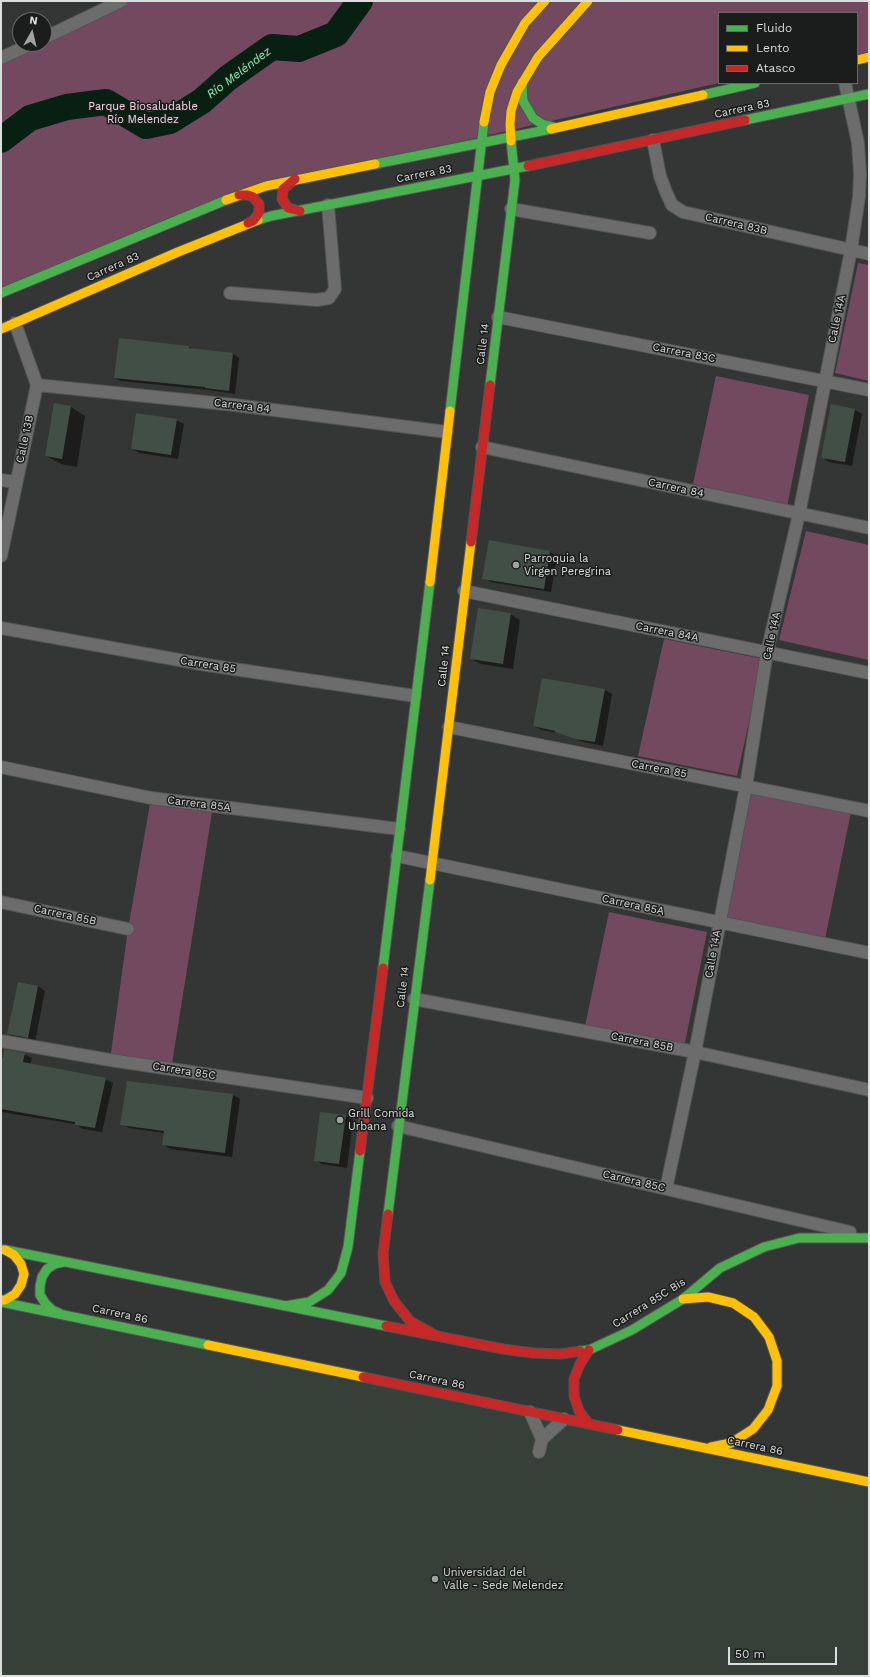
<!DOCTYPE html>
<meta charset="utf-8">
<style>
body{margin:0}
#map{position:relative;width:870px;height:1677px;overflow:hidden;background:#333634;font-family:"Work Sans",sans-serif}
canvas{display:block}
.frame{position:absolute;inset:0;border:2px solid #dbdedc;pointer-events:none}
.legend{position:absolute;left:718px;top:12px;width:140px;height:72px;box-sizing:border-box;background:#1b1d1c;border:1px solid #686a69;margin:0;padding:5px 7px;list-style:none;font-size:12px;color:#dbdedc}
.legend li{display:flex;align-items:center;gap:8px;height:20px}
.legend b{width:20px;border:1px solid #686a69}
.north{position:absolute;left:12px;top:12px;width:40px;height:40px;box-sizing:border-box;background:#1b1d1c;border:1px solid #686a69;border-radius:50%;rotate:8deg;font-size:11px;font-weight:700;line-height:16px;text-align:center;color:#dbdedc}
.north::after{content:'';display:block;margin:auto;width:14px;height:18px;background:#a0a3a1;clip-path:polygon(50% 0,100% 100%,50% 72%,0 100%)}
.scale{position:absolute;left:728px;top:1647px;width:109px;height:18px;box-sizing:border-box;border:2px solid #dbdedc;border-top:0;padding-left:5px;font-size:12px;line-height:14px;white-space:nowrap;color:#dbdedc;-webkit-text-stroke:3px #1b1d1c;paint-order:stroke}
</style>
<div id="map">
<canvas width="870" height="1677"></canvas>
<div class="frame"></div>
<ul class="legend">
<li><b style="height:5px;background:#4caf50"></b>Fluido</li>
<li><b style="height:5px;background:#ffc107"></b>Lento</li>
<li><b style="height:5px;background:#c62828"></b>Atasco</li>
</ul>
<div class="north">N</div>
<div class="scale">50 m</div>
</div>
<script>
const g = document.querySelector('canvas').getContext('2d');
g.lineJoin = 'round';
function paint(path, color) { g.fillStyle = color; g.fill(path, 'evenodd'); }
const poly = rows => new Path2D(rows.map(r => 'M' + r).join(''));
function strokePath(path, color, width, dash) { g.strokeStyle = color; g.lineWidth = width; g.lineCap = dash ? 'butt' : 'round'; g.setLineDash(dash || []); g.stroke(path); }
function label(font, color, halo, rows, align = 'center') {
  g.font = font + ' "Work Sans",sans-serif'; g.lineWidth = 3; g.setLineDash([]); g.textBaseline = 'middle'; g.strokeStyle = halo; g.fillStyle = color; for (const [text, x, y, turn = 0] of rows) {
    g.save(); g.translate(x, y); g.rotate((+turn || 0) * Math.PI / 180); g.textAlign = isNaN(turn) ? turn : align; if (halo) g.strokeText(text, 0, 0); g.fillText(text, 0, 0); g.restore();
  }
}
paint(poly([
 [1,1302,869,1482,869,1676,1,1676]
]), '#364038');
paint(poly([
 [121,1,869,1,869,57,857,60,857,13,719,13,719,83,295,179,1,293,1,58,31,44,44,44,44,38],
 [858,263,869,265,869,381,835,373],
 [716,376,809,395,787,507,693,484],
 [806,531,869,545,869,660,779,640],
 [664,639,763,659,737,776,638,756],
 [746,786,852,807,824,944,719,922],
 [151,798,213,806,171,1070,110,1060,128,929],
 [609,912,707,932,684,1048,585,1026]
]), '#73495f');
paint(poly([
 [120,339,189,347,193,349,233,354,239,358,235,394,209,390,121,381,115,378],
 [71,407,85,416,77,467,61,464,46,456],
 [855,410,862,414,852,466,829,462,822,457],
 [176,420,184,424,178,459,139,453,132,449],
 [490,542,550,552,557,556,551,592,491,582,484,578],
 [510,614,520,620,513,669,481,664,471,659],
 [543,679,605,690,612,694,603,746,584,742,558,733,542,730,534,726],
 [38,986,45,991,35,1042,16,1038,8,1034],
 [24,1054,32,1058,30,1065,105,1079,113,1083,102,1132,83,1129,75,1124,1,1112,1,1058],
 [233,1095,240,1099,232,1157,170,1149,163,1144,164,1133,129,1128,122,1124],
 [346,1116,353,1120,347,1168,322,1164,315,1160]
]), '#0007');
strokePath(poly([
 [1,140,30,118,67,107,106,102,146,126,170,121,202,101,228,78,272,47,299,49,336,34,360,1]
]), '#072011', 26);
paint(poly([
 [119,338,189,346,189,348,233,353,229,391,205,388,205,387,114,378],
 [54,403,71,406,62,459,45,456],
 [831,404,855,409,845,462,821,458],
 [136,413,177,419,171,455,131,449],
 [489,540,550,551,544,589,482,579],
 [478,608,511,613,503,664,470,659],
 [542,678,605,689,595,742,575,739,555,732,555,731,533,726],
 [18,982,38,986,28,1038,7,1034],
 [4,1049,25,1053,23,1062,106,1078,95,1128,75,1125,75,1122,1,1109,1,1057,3,1058],
 [127,1081,233,1094,225,1153,162,1145,164,1131,120,1125],
 [320,1112,346,1115,339,1164,314,1161]
]), '#424f47');
const street = poly([
 [44,38,121,1],
 [1,58,31,44],
 [653,140,660,176,666,192,672,205,683,212,869,254],
 [511,209,650,233],
 [230,293,317,300,329,298,335,289,328,205],
 [498,317,869,390],
 [37,385,235,405,447,432],
 [482,447,869,528],
 [1,480,16,482],
 [1,556,37,385,15,323],
 [464,591,869,673],
 [1,628,207,665,415,696],
 [449,727,869,811],
 [1,767,151,798,399,829],
 [397,856,869,953],
 [1,902,128,929],
 [414,999,695,1052,869,1090],
 [1,1041,110,1060,367,1098],
 [398,1126,850,1232],
 [666,1189,695,1052,746,786,767,652,799,514,851,250,859,197,860,174,858,143,845,83],
 [530,1412,542,1439],
 [539,1452,542,1439,564,1419]
]);
const fast = poly([
 [522,82,523,101,533,118,542,124,554,127],
 [703,95,755,83],
 [745,120,869,94],
 [375,164,551,129],
 [258,220,271,216,528,166],
 [1,293,226,200],
 [490,385,515,180,511,141],
 [450,411,484,122],
 [383,968,430,582],
 [388,1214,430,880],
 [1,1249,386,1326],
 [1,1302,208,1345],
 [285,1306,309,1302,328,1290,341,1273,348,1247,360,1151],
 [59,1313,52,1310,45,1303,40,1295,40,1286,42,1277,47,1269,55,1264,64,1262],
 [580,1351,589,1350,632,1330,683,1299,720,1268,764,1247,799,1238,869,1238]
]);
const slow = poly([
 [857,60,869,57],
 [484,122,490,92,501,65,525,23,545,1],
 [551,129,703,95],
 [511,141,510,124,511,111,517,92,538,57,588,1],
 [226,200,266,186,375,164],
 [1,329,178,252,258,220],
 [430,582,450,411],
 [430,880,471,542],
 [683,1299,708,1297,733,1303,754,1317,769,1337,777,1361,777,1386,768,1410,753,1429,731,1443,711,1447],
 [1,1300,5,1300,15,1294,21,1285,24,1274,21,1264,14,1255,5,1250],
 [208,1345,363,1377],
 [618,1430,869,1482]
]);
const jam = poly([
 [528,166,745,120],
 [295,179,283,189,282,199,288,208,300,211],
 [239,195,248,195,253,197,259,204,259,213,253,221,248,223],
 [471,542,490,385],
 [360,1151,383,968],
 [388,1214,383,1253,385,1282,394,1301,410,1321,437,1336],
 [386,1326,503,1349,533,1353,561,1354,580,1351],
 [589,1350,580,1364,574,1379,574,1396,579,1411,589,1424],
 [363,1377,618,1430]
]);
strokePath(street, '#525352', 14);
strokePath(fast, '#525352', 11);
strokePath(slow, '#525352', 11);
strokePath(jam, '#525352', 11);
strokePath(street, '#6d6c6d', 12);
strokePath(fast, '#4caf50', 9);
strokePath(slow, '#ffc107', 9);
strokePath(jam, '#c62828', 9);
for (const [x, y, r, color] of [
 [516,565,4,"#a0a3a1"],
 [340,1120,4,"#a0a3a1"],
 [435,1579,4,"#a0a3a1"]
]) { const dot = new Path2D(); dot.arc(x, y, r, 0, 2 * Math.PI); g.fillStyle = color; g.fill(dot); strokePath(dot, '#1b1d1c', 1.5); }
label('11px', '#f4dce7', '#1b1d1c', [
 ["Parque Biosaludable",143,107],
 ["Río Melendez",143,120]
]);
label('11px', '#dbdedc', '#1b1d1c', [
 ["Carrera 83",742,109,-12],
 ["Carrera 83",424,174,-11],
 ["Carrera 83B",736,224,13],
 ["Carrera 83",113,267,-24],
 ["Calle 14A",837,319,-78],
 ["Calle 14",483,344,-83],
 ["Carrera 83C",684,353,11],
 ["Carrera 84",242,406,7],
 ["Calle 13B",25,439,-78],
 ["Carrera 84",676,488,12],
 ["Carrera 84A",667,632,11],
 ["Calle 14A",772,636,-78],
 ["Carrera 85",208,665,9],
 ["Calle 14",444,666,-84],
 ["Carrera 85",659,769,11],
 ["Carrera 85A",199,804,7],
 ["Carrera 85A",633,905,12],
 ["Carrera 85B",65,915,12],
 ["Calle 14A",713,954,-80],
 ["Calle 14",403,987,-83],
 ["Carrera 85B",642,1042,11],
 ["Carrera 85C",184,1071,9],
 ["Carrera 85C",634,1181,13],
 ["Carrera 85C Bis",649,1303,-32],
 ["Carrera 86",120,1314,12],
 ["Carrera 86",437,1380,12],
 ["Carrera 86",755,1446,12]
]);
label('11px', '#dbdedc', '#1b1d1c', [
 ["Parroquia la",524,559],
 ["Virgen Peregrina",524,572],
 ["Grill Comida",348,1114],
 ["Urbana",348,1127],
 ["Universidad del",443,1573],
 ["Valle - Sede Melendez",443,1586]
], 'left');
label('italic 12px', '#86f7a9', '#1b1d1c', [
 ["Río Meléndez",239,73,-37]
]);
</script>
